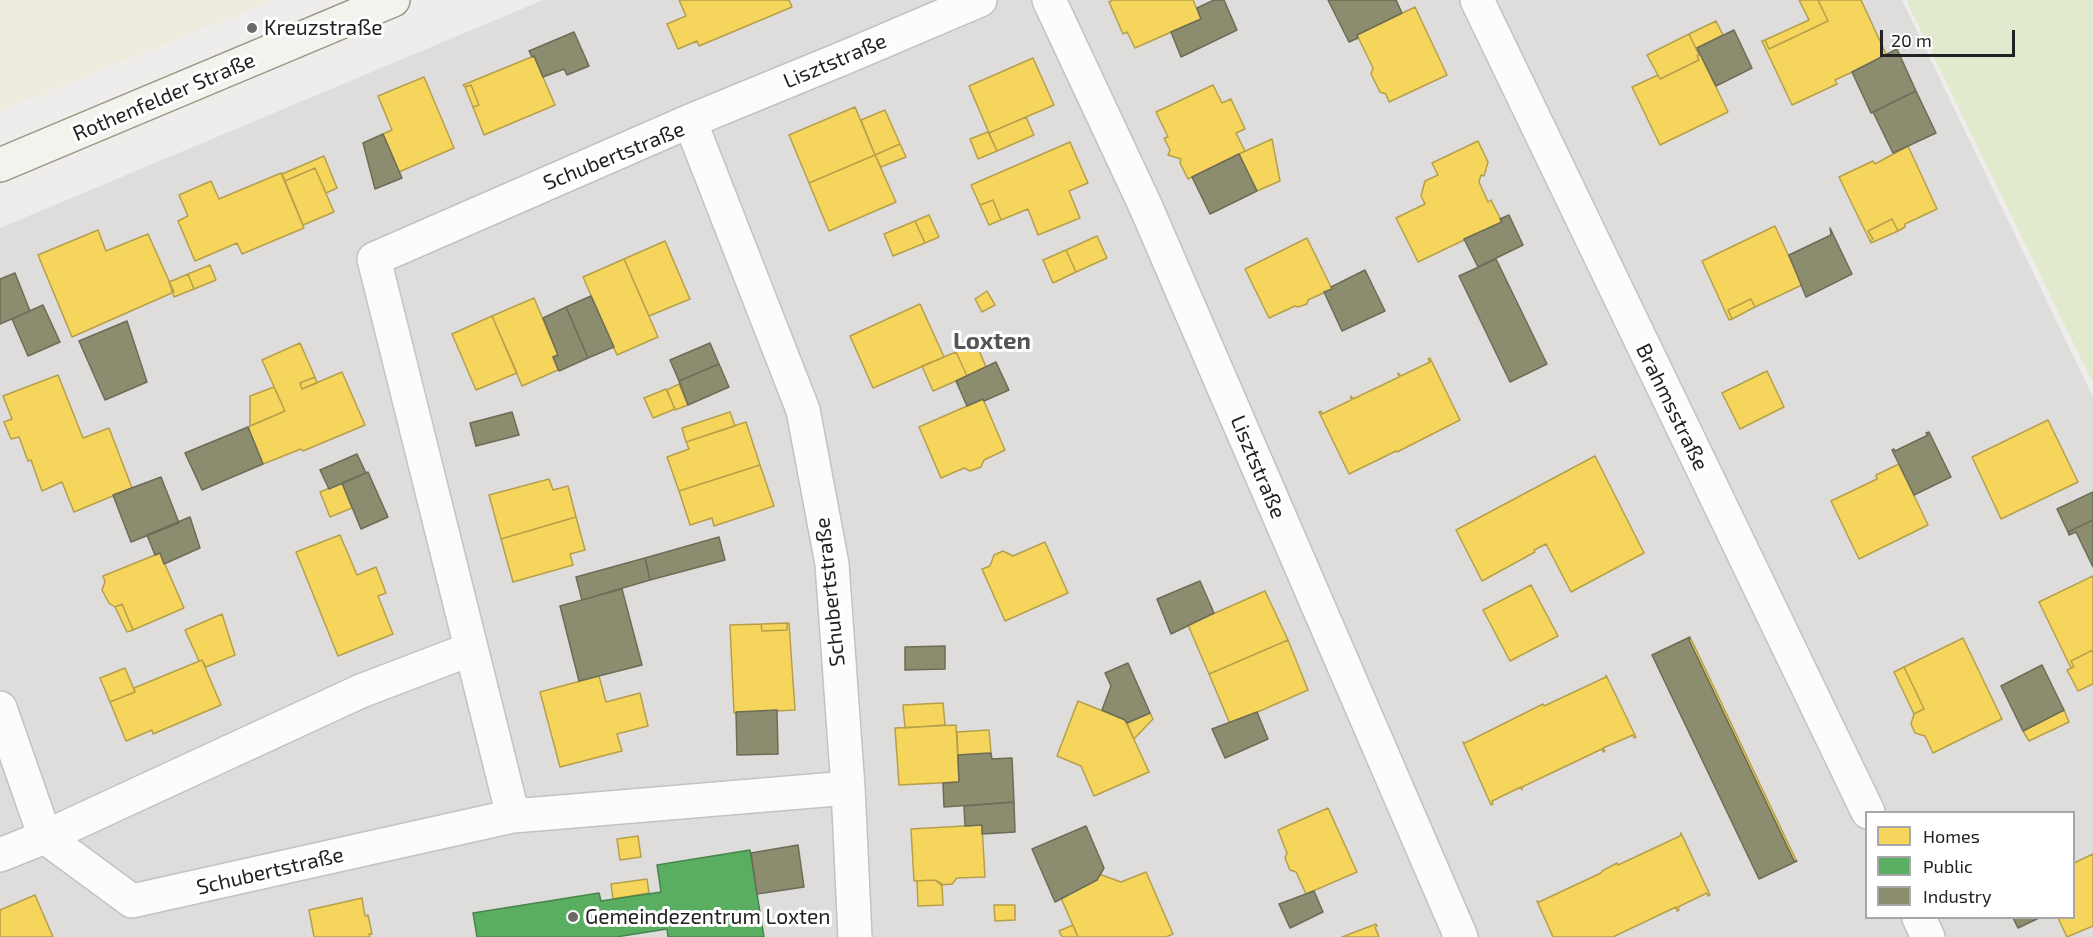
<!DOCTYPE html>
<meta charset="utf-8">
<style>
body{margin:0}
#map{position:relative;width:2093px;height:937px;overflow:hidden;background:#efedeb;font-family:"Exo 2",sans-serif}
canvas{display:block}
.legend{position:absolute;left:1865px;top:811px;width:210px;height:108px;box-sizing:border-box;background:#fff;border:2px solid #a7a7a7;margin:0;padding:8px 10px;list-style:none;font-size:18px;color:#222}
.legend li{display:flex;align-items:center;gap:12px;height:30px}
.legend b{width:30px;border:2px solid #a7a7a7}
.scale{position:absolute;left:1880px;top:30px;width:135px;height:27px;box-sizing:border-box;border:3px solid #222;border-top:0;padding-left:8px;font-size:18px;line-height:21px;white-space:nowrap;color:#222;-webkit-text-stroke:4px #fff;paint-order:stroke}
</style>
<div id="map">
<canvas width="2093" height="937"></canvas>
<ul class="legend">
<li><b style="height:16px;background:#f6d55c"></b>Homes</li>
<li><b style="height:16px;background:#5aae61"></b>Public</li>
<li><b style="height:16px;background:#8c8c6e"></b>Industry</li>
</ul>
<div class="scale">20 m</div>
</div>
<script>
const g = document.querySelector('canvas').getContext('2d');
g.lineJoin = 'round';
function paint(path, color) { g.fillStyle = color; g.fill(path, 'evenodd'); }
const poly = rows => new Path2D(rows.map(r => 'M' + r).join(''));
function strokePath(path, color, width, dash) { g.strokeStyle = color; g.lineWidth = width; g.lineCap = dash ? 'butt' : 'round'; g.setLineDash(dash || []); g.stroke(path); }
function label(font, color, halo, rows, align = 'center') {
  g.font = font + ' "Exo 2",sans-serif'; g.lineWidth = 6; g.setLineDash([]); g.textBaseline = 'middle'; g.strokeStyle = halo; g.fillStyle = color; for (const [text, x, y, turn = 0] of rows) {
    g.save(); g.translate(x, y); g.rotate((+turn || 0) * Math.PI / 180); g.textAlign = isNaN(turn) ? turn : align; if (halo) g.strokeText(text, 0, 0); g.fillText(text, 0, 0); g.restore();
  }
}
paint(poly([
 [543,0,1902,0,2093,397,2093,937,0,937,0,228],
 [1866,812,2074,812,2074,918,1866,918]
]), '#dedddc');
paint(poly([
 [0,0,274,0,0,111]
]), '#eeecdf');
paint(poly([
 [1906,0,2093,0,2093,383]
]), '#e1eacd');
const homes = poly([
 [679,0,789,0,792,7,699,46,697,41,678,49,667,24,686,16,679,0],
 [1193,0,1201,19,1135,48,1127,32,1123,34,1109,2,1113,0,1193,0],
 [1799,0,1818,0,1828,21,1769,49,1765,40,1809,20,1799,0],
 [1818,0,1861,0,1887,56,1835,80,1837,84,1792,105,1762,41,1765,40,1769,49,1828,21,1818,0],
 [1415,7,1447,75,1389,102,1386,94,1380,92,1371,74,1373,68,1357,35,1415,7],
 [1716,21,1723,35,1697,48,1699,55,1689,34,1716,21],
 [1689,34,1699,55,1697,56,1699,60,1660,79,1647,55,1689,34],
 [1700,54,1728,112,1660,145,1632,87,1658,75,1660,79,1699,60,1697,56,1700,54],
 [534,56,555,105,484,135,473,107,479,105,471,85,465,87,463,85,534,56],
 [1033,58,1054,105,989,133,969,86,1033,58],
 [424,77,454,148,399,172,383,134,392,130,378,96,424,77],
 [471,85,479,105,473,107,465,87,471,85],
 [1213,85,1222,103,1231,99,1245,129,1236,133,1245,151,1188,179,1180,163,1181,159,1168,155,1170,150,1164,138,1168,137,1156,112,1213,85],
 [855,107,875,155,809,183,789,135,855,107],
 [885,110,900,144,875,155,861,120,885,110],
 [1026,117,1034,135,997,151,989,133,1026,117],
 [988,132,997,151,978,159,970,139,988,132],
 [1272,139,1280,181,1257,191,1239,154,1272,139],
 [1478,141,1488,162,1484,176,1481,175,1479,182,1488,202,1491,200,1502,222,1418,262,1396,218,1425,204,1421,196,1425,181,1438,175,1432,163,1478,141],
 [1070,142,1088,183,1069,191,1080,218,1038,235,1028,209,1001,220,993,200,980,205,971,185,1070,142],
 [900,144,906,157,881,167,875,155,900,144],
 [1908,146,1937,209,1905,224,1905,227,1898,231,1892,219,1868,231,1873,239,1870,241,1839,177,1873,161,1875,164,1908,146],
 [875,155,896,202,829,231,809,183,875,155],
 [324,156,337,188,326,193,315,168,285,181,282,174,324,156],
 [315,168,334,212,303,225,285,181,315,168],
 [281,173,304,228,242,254,237,243,195,261,178,221,188,216,179,195,211,181,219,199,281,173],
 [993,200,1001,220,989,225,980,205,993,200],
 [929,215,939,237,925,243,915,221,929,215],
 [1892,219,1898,231,1871,243,1870,241,1873,239,1868,231,1892,219],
 [915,221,925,243,893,256,884,234,915,221],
 [1775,226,1802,285,1755,307,1751,299,1728,310,1732,319,1729,320,1702,261,1775,226],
 [98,230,106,251,148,234,174,292,72,337,38,255,98,230],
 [1097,236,1107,258,1076,272,1066,250,1097,236],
 [1307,238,1332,289,1308,300,1307,304,1298,307,1295,306,1269,318,1245,269,1307,238],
 [665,241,690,299,649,316,624,259,665,241],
 [1066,250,1076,272,1053,283,1043,260,1066,250],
 [624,259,658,337,617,355,583,277,624,259],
 [210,265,216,280,194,289,188,274,210,265],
 [188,274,194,289,174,297,169,282,188,274],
 [987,291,995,305,982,312,975,299,987,291],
 [534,298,558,355,553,357,558,370,522,386,492,316,534,298],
 [1751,299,1755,307,1732,319,1728,310,1751,299],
 [920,304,944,357,873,388,850,336,920,304],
 [492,316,517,373,476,390,452,334,492,316],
 [300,343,315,377,300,383,302,389,342,372,365,425,303,451,301,449,263,464,248,427,285,411,262,360,300,343],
 [976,343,986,367,967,376,956,352,976,343],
 [956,352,967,376,933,391,922,366,956,352],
 [1430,358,1460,420,1397,452,1396,451,1349,474,1319,412,1321,411,1322,414,1351,400,1351,396,1353,399,1399,377,1398,373,1401,376,1430,362,1428,359,1430,358],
 [1767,371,1784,407,1740,429,1722,393,1767,371],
 [58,375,83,438,109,428,132,488,74,512,62,482,42,491,31,460,28,461,19,437,11,439,4,422,12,419,3,396,58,375],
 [315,377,317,383,302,389,300,383,315,377],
 [679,384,688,405,675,410,667,390,679,384],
 [274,387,285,411,250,426,250,396,274,387],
 [666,389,675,409,653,418,644,398,666,389],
 [983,399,1005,450,984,460,981,467,970,471,964,468,941,478,919,427,983,399],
 [730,412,735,426,686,442,682,428,730,412],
 [2048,420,2078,482,2001,519,1972,457,2048,420],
 [746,422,760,465,679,491,667,457,689,449,686,442,746,422],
 [1595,456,1644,553,1571,592,1546,544,1534,550,1535,552,1482,581,1456,530,1595,456],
 [1899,464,1928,525,1859,559,1831,501,1877,479,1876,475,1899,464],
 [760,465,774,506,714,526,712,518,690,525,679,491,760,465],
 [549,479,553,490,568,486,576,517,501,539,489,495,549,479],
 [342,483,352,508,330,517,320,492,342,483],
 [576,517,585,550,570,554,573,565,513,582,501,539,576,517],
 [340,535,357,575,376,567,386,593,378,596,393,634,338,656,296,552,340,535],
 [1045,542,1068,593,1005,621,982,569,990,566,994,555,1003,551,1013,556,1045,542],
 [160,553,184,608,133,630,122,604,115,607,109,603,102,590,105,582,103,576,160,553],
 [2093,576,2093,650,2071,661,2074,667,2071,668,2039,602,2093,576],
 [1531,585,1558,636,1510,661,1483,610,1531,585],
 [1265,591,1288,640,1209,674,1188,625,1265,591],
 [122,604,133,630,127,632,115,607,122,604],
 [222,614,235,655,206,667,202,660,199,661,185,630,222,614],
 [787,623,789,623,795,710,734,713,730,625,761,624,762,631,787,630,787,623],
 [787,623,787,630,762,631,761,624,787,623],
 [1963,638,2002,719,1933,753,1925,736,1915,733,1911,724,1914,714,1924,709,1904,667,1963,638],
 [1691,639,1796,860,1794,861,1689,640,1691,639],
 [1288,640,1308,690,1230,724,1209,674,1288,640],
 [2093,650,2093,684,2078,691,2067,670,2074,667,2071,661,2093,650],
 [202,660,221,705,153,734,152,730,126,741,110,702,135,692,134,688,202,660],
 [1904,667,1924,709,1914,714,1894,672,1904,667],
 [125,668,135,692,110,702,100,678,125,668],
 [1606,675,1636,737,1634,738,1633,735,1603,748,1605,751,1603,752,1602,749,1522,787,1522,790,1521,787,1492,801,1493,804,1491,805,1463,742,1465,743,1543,704,1544,706,1606,677,1606,675],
 [599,676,606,702,640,693,648,726,617,734,622,751,560,767,540,692,599,676],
 [1078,701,1125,720,1149,772,1094,796,1081,766,1057,756,1078,701],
 [943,703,945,725,905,728,903,705,943,703],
 [2064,710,2069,722,2029,741,2023,731,2064,710],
 [1150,713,1153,719,1134,739,1127,723,1150,713],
 [956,725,959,782,899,785,895,728,956,725],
 [989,730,991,753,958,755,957,732,989,730],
 [1328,808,1357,872,1306,894,1296,872,1290,870,1285,858,1287,853,1278,830,1328,808],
 [982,825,985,877,957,878,952,884,941,885,935,880,914,881,911,829,982,825],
 [1681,833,1710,895,1708,896,1707,893,1678,907,1679,910,1677,911,1676,907,1613,937,1553,937,1537,901,1539,902,1601,873,1602,871,1617,863,1618,865,1680,836,1681,833],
 [638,836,641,857,620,860,617,839,638,836],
 [2093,854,2093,926,2067,937,2058,918,2074,918,2074,863,2093,854],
 [1146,872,1173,934,1166,937,1078,937,1061,898,1097,880,1099,874,1121,882,1146,872],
 [647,879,649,893,613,899,611,884,647,879],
 [935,880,942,884,943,905,918,906,917,881,935,880],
 [35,895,53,937,0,937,0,910,35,895],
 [362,898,365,916,368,915,372,934,369,934,370,937,314,937,309,910,362,898],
 [994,905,1015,905,1015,920,995,921,994,905],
 [1376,924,1377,926,1375,927,1379,937,1342,937,1376,924],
 [1073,925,1078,937,1062,937,1059,931,1073,925]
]);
paint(homes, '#f6d55c');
strokePath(homes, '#b69f4b', 1.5);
const public = poly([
 [750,850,764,937,668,937,667,929,616,937,477,937,473,913,599,893,601,901,661,892,657,865,750,850]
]);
paint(public, '#5aae61');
strokePath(public, '#49844e', 1.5);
const industry = poly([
 [1214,0,1224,0,1237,30,1181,57,1171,32,1201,19,1197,8,1214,0],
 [1328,0,1396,0,1402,13,1357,35,1358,38,1349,42,1328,0],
 [1734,30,1752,68,1716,86,1697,48,1734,30],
 [574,32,589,66,567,75,564,69,543,77,534,56,532,57,529,51,574,32],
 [1897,49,1916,91,1871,113,1852,72,1897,49],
 [1916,91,1936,133,1893,153,1873,112,1916,91],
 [383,134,402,178,375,189,363,143,383,134],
 [1239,154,1257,191,1210,214,1192,177,1239,154],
 [1509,215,1523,245,1478,267,1464,239,1502,222,1500,219,1509,215],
 [1830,228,1852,274,1806,297,1789,255,1831,235,1830,228],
 [1496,259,1547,364,1510,382,1459,276,1496,259],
 [1365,270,1385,311,1342,331,1324,292,1332,289,1331,287,1365,270],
 [15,273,30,311,0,324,0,279,15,273],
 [591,296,614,347,588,358,566,307,591,296],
 [43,305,60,342,28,356,12,319,43,305],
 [566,307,588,358,559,371,553,357,558,355,543,318,566,307],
 [127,321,147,382,105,400,79,341,127,321],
 [710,343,719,364,679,381,670,360,710,343],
 [996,362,1009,390,984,401,983,399,967,406,956,381,996,362],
 [719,364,729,387,688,405,679,381,719,364],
 [512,412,519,435,476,446,470,423,512,412],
 [248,427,263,464,202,490,185,453,248,427],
 [1929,432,1951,477,1914,495,1892,450,1894,449,1895,451,1928,435,1926,433,1929,432],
 [357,454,366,473,329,489,320,470,357,454],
 [368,472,388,517,361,529,342,483,368,472],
 [161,477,179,523,131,542,113,495,161,477],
 [2093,492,2093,520,2068,532,2057,509,2093,492],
 [190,517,200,548,164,564,160,553,155,555,147,535,190,517],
 [2093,520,2093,567,2076,532,2069,535,2068,532,2093,520],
 [719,537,725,560,650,580,645,558,719,537],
 [645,558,650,580,582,600,576,577,645,558],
 [1200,581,1214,613,1171,634,1157,599,1200,581],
 [622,589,642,665,579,681,560,606,622,589],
 [1690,637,1689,640,1794,861,1797,861,1759,879,1652,655,1690,637],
 [945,646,945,669,905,670,905,647,945,646],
 [1128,663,1150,713,1127,723,1125,720,1102,710,1111,686,1105,673,1128,663],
 [2042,665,2064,710,2023,731,2001,686,2042,665],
 [777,710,778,754,737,755,736,712,777,710],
 [1257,712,1268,739,1225,758,1212,729,1257,712],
 [991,753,992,759,1012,758,1014,802,944,807,943,783,959,782,958,755,991,753],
 [1014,802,1015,832,982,834,982,825,965,826,964,806,1014,802],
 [1086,826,1104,868,1097,880,1055,902,1032,849,1086,826],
 [798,845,804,887,757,894,751,853,798,845],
 [1314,891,1323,912,1290,928,1279,904,1314,891],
 [2013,918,2039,918,2018,928,2013,918]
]);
paint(industry, '#8c8c6e');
strokePath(industry, '#6c6c57', 1.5);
const street = poly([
 [1049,0,1145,205,1461,937],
 [1477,0,1868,812],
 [690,121,846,57,980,0],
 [0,708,45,837,361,691,471,649],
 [513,816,374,259,690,121,803,410,832,564,848,788,855,937],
 [0,855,45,837,132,901,513,816,848,788],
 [1919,918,1928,937]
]);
const secondary = poly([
 [0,165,393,0]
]);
strokePath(street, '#c3c2c1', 36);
strokePath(secondary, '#999783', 36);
strokePath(street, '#fdfcfc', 33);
strokePath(secondary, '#f3f3ed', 33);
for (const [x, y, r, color] of [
 [252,28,6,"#6a6968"],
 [573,917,6,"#6a6968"]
]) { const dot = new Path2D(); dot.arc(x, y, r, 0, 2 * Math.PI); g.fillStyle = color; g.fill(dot); strokePath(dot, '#fff', 2); }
label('21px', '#222', '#fff', [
 ["Kreuzstraße",264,28],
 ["Gemeindezentrum Loxten",585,917]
], 'left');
label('21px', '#222', '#fff', [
 ["Lisztstraße",835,61,-23],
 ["Rothenfelder Straße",164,97,-23],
 ["Schubertstraße",614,156,-22],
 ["Brahmsstraße",1672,407,64],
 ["Lisztstraße",1258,467,67],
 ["Schubertstraße",830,592,-96],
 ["Schubertstraße",270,871,-13]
]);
label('bold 24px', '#555', '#fff', [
 ["Loxten",992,341]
]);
</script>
